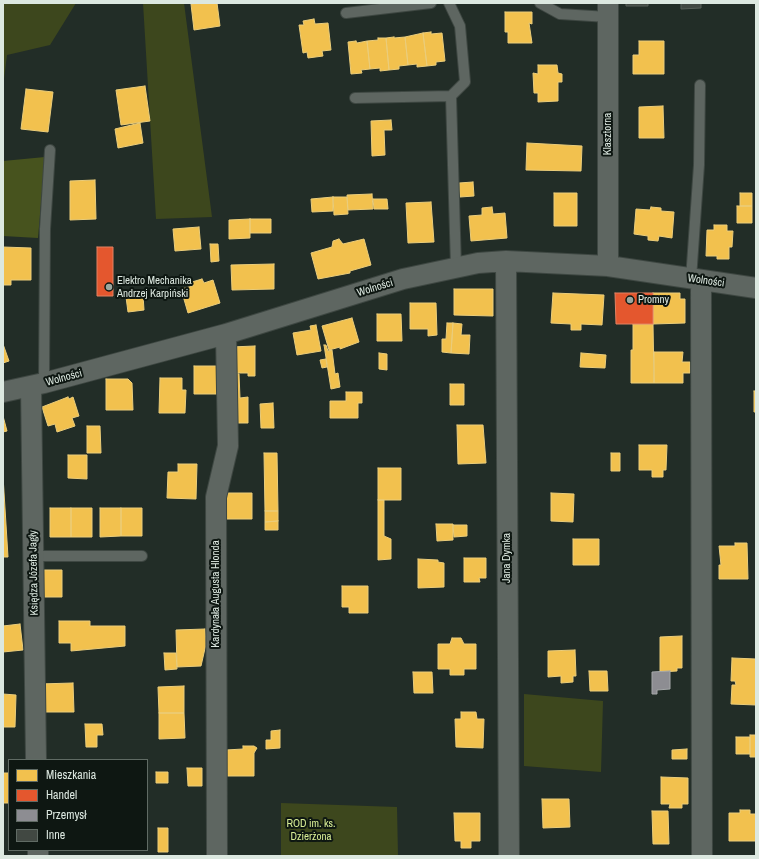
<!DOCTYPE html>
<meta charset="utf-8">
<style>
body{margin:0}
#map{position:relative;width:759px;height:859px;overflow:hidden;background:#222d27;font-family:"Archivo Narrow",sans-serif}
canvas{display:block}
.frame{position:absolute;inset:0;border:4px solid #dce8e0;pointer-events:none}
.legend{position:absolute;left:8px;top:759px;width:140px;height:92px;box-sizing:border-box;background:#0e1712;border:1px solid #606b64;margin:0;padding:5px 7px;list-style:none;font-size:12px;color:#dce8e0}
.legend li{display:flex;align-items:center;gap:8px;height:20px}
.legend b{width:20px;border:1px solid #606b64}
</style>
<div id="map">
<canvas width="759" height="859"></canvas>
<div class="frame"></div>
<ul class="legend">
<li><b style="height:11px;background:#f2c14e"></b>Mieszkania</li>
<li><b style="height:11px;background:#e4572e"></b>Handel</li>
<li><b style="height:11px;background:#8d8d92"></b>Przemysł</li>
<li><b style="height:11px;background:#414842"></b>Inne</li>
</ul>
</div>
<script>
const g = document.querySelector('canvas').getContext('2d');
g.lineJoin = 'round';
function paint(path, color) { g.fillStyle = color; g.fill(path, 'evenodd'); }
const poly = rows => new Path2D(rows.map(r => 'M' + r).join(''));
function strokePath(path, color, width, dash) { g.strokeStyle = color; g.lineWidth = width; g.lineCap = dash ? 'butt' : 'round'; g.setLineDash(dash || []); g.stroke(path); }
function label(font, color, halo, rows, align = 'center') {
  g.font = font + ' "Archivo Narrow",sans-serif'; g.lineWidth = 4; g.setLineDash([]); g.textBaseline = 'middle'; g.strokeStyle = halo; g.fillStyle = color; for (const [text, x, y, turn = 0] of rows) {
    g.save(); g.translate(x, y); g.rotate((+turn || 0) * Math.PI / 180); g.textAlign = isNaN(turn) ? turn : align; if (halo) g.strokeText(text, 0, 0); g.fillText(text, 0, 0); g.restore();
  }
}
paint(poly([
 [3,3,76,3,50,45,7,55,3,87],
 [143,3,184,3,212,217,156,219],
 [524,694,603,701,601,772,524,766],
 [281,803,397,807,398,856,281,856]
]), '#3d471d');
paint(poly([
 [45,157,38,238,3,236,3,161]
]), '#47531e');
const homes = poly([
 [201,3,217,3,220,26,194,30,191,4,201,3],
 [505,12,532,12,532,24,529,23,532,43,508,43,508,32,505,32,505,12],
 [314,19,315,24,328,23,331,50,322,51,323,56,308,58,307,52,303,53,299,25,304,25,303,21,314,19],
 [431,32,431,34,442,33,445,61,436,62,436,65,427,66,423,33,431,32],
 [423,33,427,66,417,67,417,64,408,65,405,37,423,33],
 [394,37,394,38,405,37,408,65,399,66,399,69,389,70,386,38,394,37],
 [378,38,386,38,389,70,380,71,380,68,370,69,367,41,378,40,378,38],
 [356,41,357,43,367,41,370,69,361,70,362,73,351,74,348,42,356,41],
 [639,41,664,41,664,74,633,74,633,55,639,55,639,41],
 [538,65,557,65,558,73,562,74,562,82,558,82,558,101,538,102,538,93,534,93,533,73,538,74,538,65],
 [145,86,150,121,121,125,116,90,145,86],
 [26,89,53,92,48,132,21,129,26,89],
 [663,106,664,138,639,138,639,107,663,106],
 [391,120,392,130,384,130,385,155,372,156,371,121,391,120],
 [140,123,143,143,118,148,115,129,140,123],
 [527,143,582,146,581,171,526,170,527,143],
 [95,180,96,219,70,220,70,181,95,180],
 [473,182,474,196,460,197,459,183,473,182],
 [554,193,577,193,577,226,554,226,554,193],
 [740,193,752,193,752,206,740,206,740,193],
 [372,194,373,209,348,210,347,195,372,194],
 [333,197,333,211,312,212,311,199,333,197],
 [333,197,347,197,348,214,334,215,333,197],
 [373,199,387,199,388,209,374,209,373,199],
 [431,202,434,242,408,243,406,203,431,202],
 [737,206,752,206,752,223,737,223,737,206],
 [492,207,493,214,505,213,507,238,471,241,469,216,482,215,482,208,492,207],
 [651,207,661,208,661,211,674,212,672,238,659,236,658,241,648,240,648,236,634,234,636,209,650,210,651,207],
 [250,219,271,219,271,233,250,233,250,219],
 [250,219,250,238,229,239,229,220,250,219],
 [714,225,727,225,727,231,733,231,732,247,729,247,729,259,717,259,717,256,706,256,707,230,714,230,714,225],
 [199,227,201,249,175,251,173,229,199,227],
 [339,239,343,244,364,239,371,265,350,271,350,273,318,279,311,253,332,247,333,241,339,239],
 [210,244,218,244,219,261,211,262,210,244],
 [3,247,31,248,31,280,11,280,11,285,3,285,3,247],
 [274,264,274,289,232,290,231,265,274,264],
 [202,279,204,283,213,280,220,303,188,313,181,289,193,286,192,282,202,279],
 [454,289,493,289,493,316,454,315,454,289],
 [553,293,604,295,602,325,581,324,581,330,571,330,571,324,551,323,553,293],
 [653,293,680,293,680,299,685,299,685,323,653,324,653,293],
 [143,295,144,310,128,312,126,297,143,295],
 [410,303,436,303,437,335,428,336,428,329,410,329,410,303],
 [377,314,401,314,402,341,377,341,377,314],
 [352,318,359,342,340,349,340,347,329,350,322,326,352,318],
 [447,323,453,323,451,353,442,352,442,339,446,339,447,323],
 [453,323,462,324,461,335,470,335,469,354,451,353,453,323],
 [633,324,653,324,654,383,631,383,631,350,633,350,633,324],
 [316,325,321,351,297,355,293,333,311,330,310,326,316,325],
 [3,344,9,361,3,363,3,344],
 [324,345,326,345,328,351,332,350,335,374,338,373,340,387,331,389,324,345],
 [255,346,255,376,248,376,248,373,232,373,231,347,255,346],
 [654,352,683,352,682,362,690,362,690,373,683,373,683,383,654,383,654,352],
 [379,353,387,354,387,370,379,369,379,353],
 [581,353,606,355,605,368,580,367,581,353],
 [326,359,327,367,322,368,320,360,326,359],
 [194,366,223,366,223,394,194,394,194,366],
 [232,373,239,374,240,398,248,397,248,423,233,423,232,373],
 [160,378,182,378,182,390,186,390,185,413,159,413,160,378],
 [106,379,128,379,132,383,133,410,106,410,106,379],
 [450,384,464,384,464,405,450,405,450,384],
 [754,391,756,391,756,412,754,412,754,391],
 [346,392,362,392,362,403,358,403,358,418,330,418,330,401,346,401,346,392],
 [68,397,69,399,73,397,79,416,72,418,75,426,57,432,55,424,48,426,42,407,68,397],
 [273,403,274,428,261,428,260,404,273,403],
 [3,416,7,431,3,432,3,416],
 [457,425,483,425,486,463,458,464,457,425],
 [87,426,100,426,101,453,87,453,87,426],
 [639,445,667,445,666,470,663,470,663,477,652,477,652,470,639,470,639,445],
 [264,453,277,453,278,511,265,511,264,453],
 [611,453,620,453,620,471,611,471,611,453],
 [68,455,87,455,87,479,68,478,68,455],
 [178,464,197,464,196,499,167,498,168,472,178,472,178,464],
 [378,468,401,468,401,500,378,500,378,468],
 [3,476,8,557,3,557,3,476],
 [225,493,252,493,252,519,225,519,225,493],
 [551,493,574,494,573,522,551,521,551,493],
 [378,500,384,500,384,536,391,539,391,559,378,560,378,500],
 [50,508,71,508,71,537,50,537,50,508],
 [71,508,92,508,92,537,71,537,71,508],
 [100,508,121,508,121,536,100,537,100,508],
 [121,508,142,508,142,536,121,536,121,508],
 [265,511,278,511,278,521,265,522,265,511],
 [278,521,278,530,265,530,265,522,278,521],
 [436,524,453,524,453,540,437,541,436,524],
 [453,525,467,525,467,536,454,537,453,525],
 [573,539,599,539,599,565,573,565,573,539],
 [735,543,747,543,748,579,719,579,719,565,721,565,719,546,735,546,735,543],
 [464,558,486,558,486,578,479,578,480,582,464,582,464,558],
 [418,559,438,560,438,562,444,563,444,587,418,588,418,559],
 [36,570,62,570,62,597,36,597,36,570],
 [342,586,368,586,368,613,349,613,349,607,342,607,342,586],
 [59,621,90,621,90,626,125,626,125,646,71,651,71,643,59,643,59,621],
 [20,624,23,650,3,652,3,626,20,624],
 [205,629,206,644,201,666,177,667,176,630,205,629],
 [682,636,682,668,677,668,677,671,660,672,660,637,682,636],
 [452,638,461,638,464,644,476,644,476,669,464,669,464,675,450,675,450,669,438,669,438,644,450,644,452,638],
 [575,650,576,676,573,676,573,682,561,683,561,676,548,677,548,651,575,650],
 [164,653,176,653,177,669,165,670,164,653],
 [732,658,756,659,756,705,731,704,732,685,736,685,735,681,731,681,732,658],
 [589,671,607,671,608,691,590,691,589,671],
 [413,672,432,672,433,693,414,693,413,672],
 [73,683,74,712,40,712,39,684,73,683],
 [184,686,184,713,159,713,158,687,184,686],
 [3,694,16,695,15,727,3,727,3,694],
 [461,712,476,712,477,719,484,719,483,748,456,747,455,719,461,719,461,712],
 [159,713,184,713,185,738,159,739,159,713],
 [85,724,102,724,103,735,97,735,97,747,86,747,85,724],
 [280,730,280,748,266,749,266,740,271,740,271,731,280,730],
 [750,735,756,735,756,757,750,757,750,735],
 [736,737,750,737,750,754,736,754,736,737],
 [243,746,254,746,257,748,254,753,254,776,227,776,226,750,243,749,243,746],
 [687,749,687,759,672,759,672,750,687,749],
 [187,768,202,768,202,786,188,786,187,768],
 [156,772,168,772,168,783,156,783,156,772],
 [3,773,9,773,9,803,3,803,3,773],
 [661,777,688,778,688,804,682,804,682,808,669,808,670,804,661,804,661,777],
 [542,799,569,799,570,827,543,828,542,799],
 [740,810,750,810,750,814,756,814,756,841,729,841,729,813,740,813,740,810],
 [652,811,668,811,669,844,653,844,652,811],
 [454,813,480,813,480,841,471,841,471,848,461,848,461,841,455,841,454,813],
 [158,828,168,828,168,852,158,852,158,828]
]);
paint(homes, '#f2c14e');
strokePath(homes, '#ebcd7a', 1);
const shops = poly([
 [97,247,113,247,113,296,97,296,97,247],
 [615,293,653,293,653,324,616,324,615,293]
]);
paint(shops, '#e4572e');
strokePath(shops, '#e28263', 1);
const industry = poly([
 [670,671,670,689,657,690,657,694,652,694,652,672,670,671]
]);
paint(industry, '#8d8d92');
strokePath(industry, '#a5a8a9', 1);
const building = poly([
 [626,3,648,3,648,6,626,6,626,3],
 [681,3,701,3,701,8,681,9,681,3]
]);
paint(building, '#414842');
strokePath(building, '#575f58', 1);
const lane = poly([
 [449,3,460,26,465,82,451,96,456,267],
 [540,3,560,14,608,17],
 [346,13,431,3],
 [355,98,451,96],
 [691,279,699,165,700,85],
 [44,383,45,229,50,150],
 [34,556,142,556]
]);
const street = poly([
 [608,3,608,266],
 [506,261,509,856],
 [701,281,702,856],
 [31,386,36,760],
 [3,392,44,383,226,334,403,279,478,263,506,261,608,266,756,288],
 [38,850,38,856],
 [217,856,216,497,228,446,226,334]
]);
strokePath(lane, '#3e4742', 12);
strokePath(street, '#3e4742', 22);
strokePath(lane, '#5e6661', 10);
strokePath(street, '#5e6661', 20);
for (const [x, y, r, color] of [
 [109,287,4,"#9ba79f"],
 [630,300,4,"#9ba79f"]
]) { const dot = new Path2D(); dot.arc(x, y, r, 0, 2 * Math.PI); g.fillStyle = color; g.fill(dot); strokePath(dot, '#0e1712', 1.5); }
label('11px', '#dce8e0', '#0e1712', [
 ["Klasztorna",608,134,-90],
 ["Wolności",706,281,8],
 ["Wolności",375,288,-17],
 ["Wolności",64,378,-15],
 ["Jana Dymka",507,558,-90],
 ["Księdza Józefa Jagły",34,573,-91],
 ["Kardynała Augusta Hlonda",216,594,-90]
]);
label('11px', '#dce8e0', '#0e1712', [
 ["Elektro Mechanika",117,281],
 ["Andrzej Karpiński",117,294],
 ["Promny",638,300]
], 'left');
label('11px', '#d8ed95', '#0e1712', [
 ["ROD im. ks.",311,824],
 ["Dzierżona",311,837]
]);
</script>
